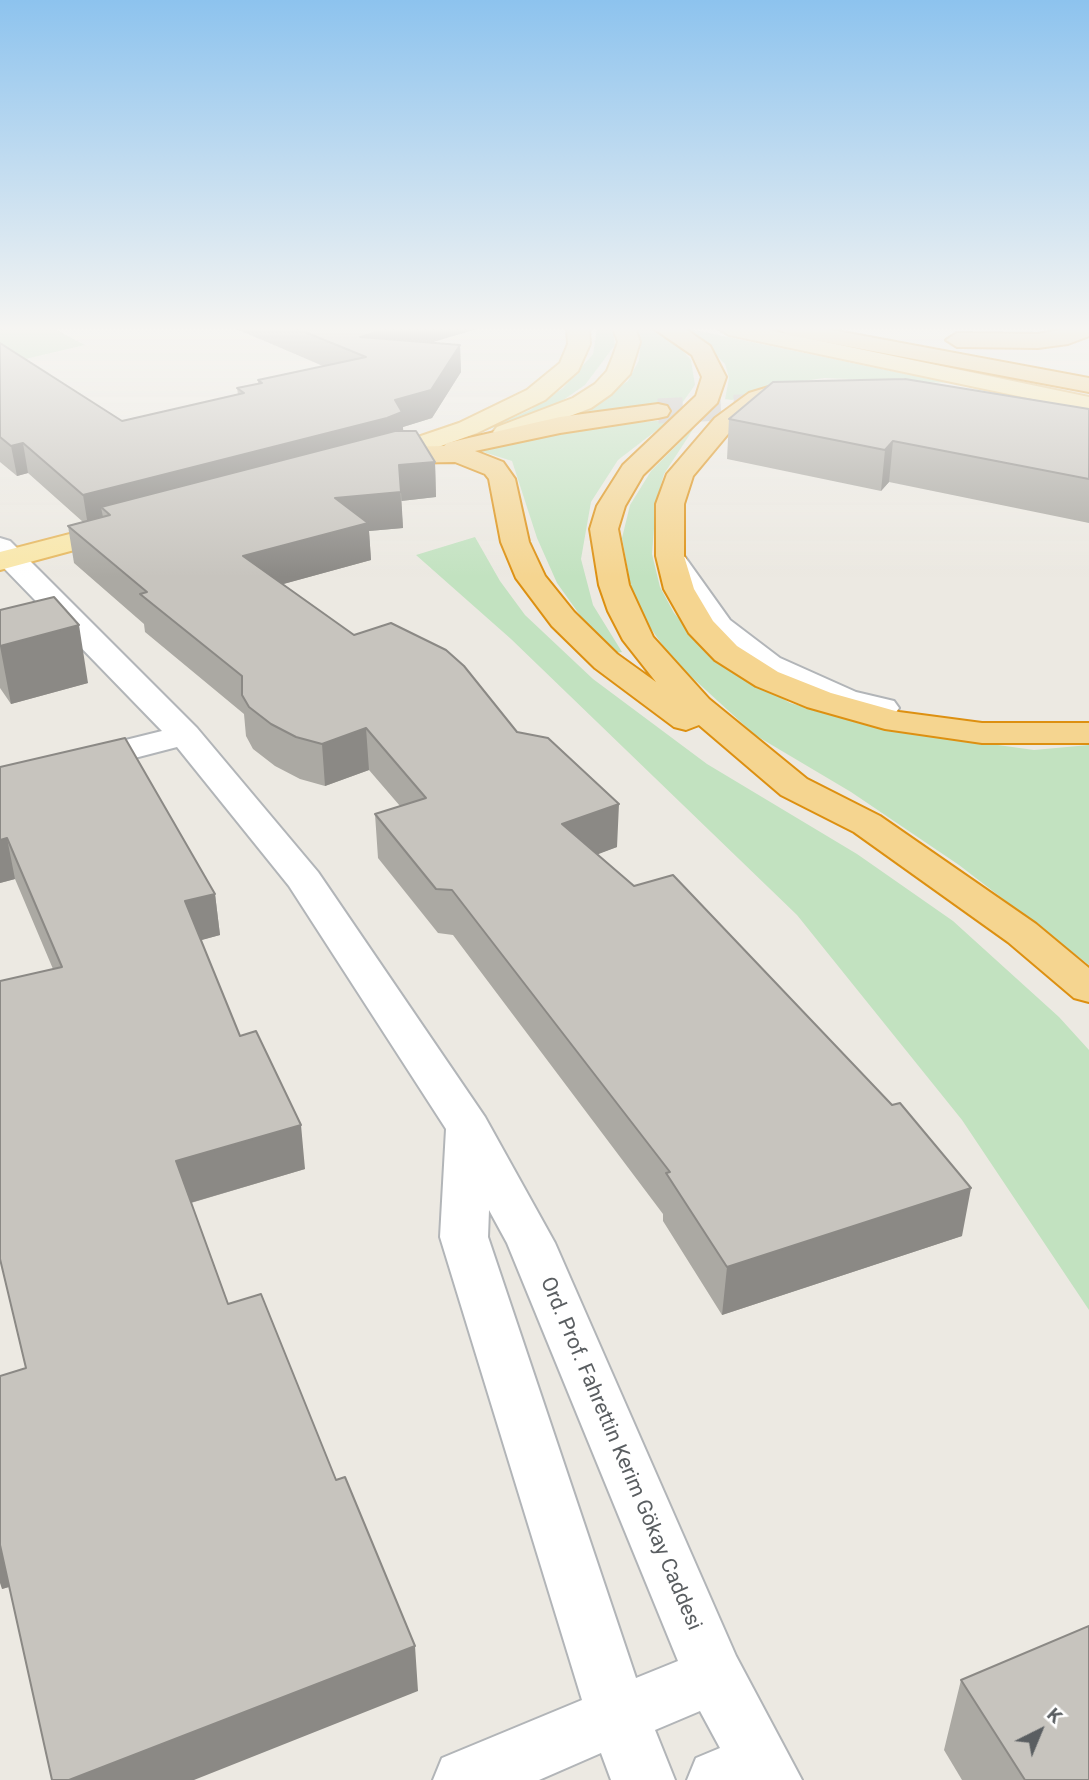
<!DOCTYPE html>
<meta charset="utf-8">
<style>
body{margin:0}
#map{position:relative;width:1089px;height:1780px;overflow:hidden;background:#ece9e2;font-family:Roboto,sans-serif}
canvas{display:block}
.north{position:absolute;left:1005px;top:1696px;width:70px;height:70px;-webkit-text-stroke:5px #fff;paint-order:stroke;rotate:43deg;font-size:19px;font-weight:700;line-height:28px;text-align:center;color:#5a5e61}
.north::after{content:'';display:block;margin:auto;width:24px;height:32px;background:#5a5e61;clip-path:polygon(50% 0,100% 100%,50% 72%,0 100%)}
</style>
<div id="map">
<canvas width="1089" height="1780"></canvas>
<div class="north">K</div>
</div>
<script>
const g = document.querySelector('canvas').getContext('2d');
g.lineJoin = 'round';
function paint(path, color) { g.fillStyle = color; g.fill(path, 'evenodd'); }
const poly = rows => new Path2D(rows.map(r => 'M' + r).join(''));
function strokePath(path, color, width, dash) { g.strokeStyle = color; g.lineWidth = width; g.lineCap = dash ? 'butt' : 'round'; g.setLineDash(dash || []); g.stroke(path); }
function label(font, color, halo, rows, align = 'center') {
  g.font = font + ' Roboto,sans-serif'; g.lineWidth = 6; g.setLineDash([]); g.textBaseline = 'middle'; g.strokeStyle = halo; g.fillStyle = color; for (const [text, x, y, turn = 0] of rows) {
    g.save(); g.translate(x, y); g.rotate((+turn || 0) * Math.PI / 180); g.textAlign = isNaN(turn) ? turn : align; if (halo) g.strokeText(text, 0, 0); g.fillText(text, 0, 0); g.restore();
  }
}
paint(poly([
 [9,328,53,328,85,345,0,365,0,330],
 [597,328,630,328,613,328,615,345,585,385,556,405,473,435,530,410,563,388,593,354],
 [633,328,650,328,672,338,691,360,695,385,670,420,618,460,591,502,581,559,593,605,622,652,616,653,582,618,557,583,537,538,512,461,474,449,601,425,669,420,664,405,569,418,628,381,639,360,641,339],
 [689,329,949,383,825,378,779,384,732,400,725,399,729,378,725,364],
 [694,428,664,474,656,502,652,554,660,587,674,613,699,642,741,674,790,703,848,719,911,733,1034,750,1089,745,1089,965,959,865,851,792,755,735,673,660,647,623,631,588,622,538,630,505,651,471],
 [475,537,500,581,525,615,593,679,707,764,857,854,953,921,1059,1017,1089,1050,1089,1310,962,1120,797,915,511,639,416,555]
]), '#c2e2c0');
strokePath(poly([
 [658,411,782,405]
]), '#c8c6c2', 25, [25, 13]);
const minor = poly([
 [0,538,10,541,197,728,318,872,485,1117,555,1243,736,1656,802,1780,687,1780,696,1758,720,1748,700,1711,655,1730,675,1780,611,1780,601,1753,539,1780,433,1780,442,1758,582,1700,440,1237,446,1129,289,886,177,747,0,793,0,771,162,731,0,564,0,538],
 [489,1210,507,1243,678,1661,636,1678,488,1237,489,1210],
 [675,554,685,557,730,620,780,658,856,692,894,701,899,708,894,715,882,718,833,706,758,672,708,634,660,563,665,557,675,554]
]);
const major = poly([
 [567,328,589,328,590,344,578,371,545,400,477,433,383,467,365,467,361,461,365,455,459,423,527,390,560,363,568,344,567,328],
 [613,328,635,328,640,342,630,374,611,394,591,408,515,437,497,437,493,432,497,427,573,398,595,384,607,371,613,356,618,342,613,328],
 [718,328,759,328,1089,397,1089,411,729,335,718,328],
 [120,521,130,523,134,529,130,535,0,570,0,552,120,521]
]);
const highway = poly([
 [653,328,684,328,710,346,726,377,717,403,643,475,625,506,618,529,629,585,653,637,709,699,807,779,880,816,1036,924,1089,968,1089,1002,1074,998,1008,942,854,832,781,795,699,725,686,730,674,727,595,668,552,626,516,578,501,542,489,479,485,474,455,462,398,463,389,460,385,455,389,450,398,447,444,446,447,443,560,417,658,404,667,406,670,411,667,416,658,418,560,433,475,451,503,462,515,479,529,542,545,576,574,612,617,654,656,682,623,640,608,611,599,585,590,529,597,506,623,465,696,396,702,377,692,355,653,328],
 [777,328,821,328,1089,378,1089,392,788,335,777,328],
 [1071,328,1089,328,1089,336,1068,344,1038,348,957,347,946,340,957,333,1038,334,1071,328],
 [772,386,781,388,784,393,781,398,767,403,733,428,693,476,684,504,684,556,694,589,713,621,737,646,778,672,831,693,899,712,982,723,1089,723,1089,743,982,743,885,729,807,707,756,686,715,660,689,633,664,589,656,556,656,504,667,474,715,418,749,393,772,386]
]);
strokePath(minor, '#b2b5b8', 4);
strokePath(major, '#e6b860', 4);
strokePath(highway, '#dd9011', 4);
paint(minor, '#fff');
paint(major, '#f9e7aa');
paint(highway, '#f5d590');
paint(poly([
 [234,328,479,328,431,342,460,345,461,372,432,418,403,427,403,431,435,462,436,497,401,501,403,528,369,531,371,560,283,584,354,635,517,732,617,847,597,854,962,1236,722,1315,663,1221,663,1214,453,935,438,933,378,858,375,814,400,806,369,770,325,786,300,779,275,766,253,749,246,736,244,714,145,632,144,624,74,563,68,526,83,522,28,473,17,476,0,462,0,343,122,421,238,395,237,388,258,384,258,380,323,366],
 [1089,409,1089,523,889,482,881,491,727,459,729,419],
 [0,610,88,683,11,704,0,688],
 [0,767,215,894,220,935,201,940,240,1036,305,1169,191,1203,228,1304,418,1691,9,1587,2,1589,26,1368,53,969,15,879,0,883],
 [961,1680,1089,1780,962,1780,944,1750]
]), '#aba9a3');
paint(poly([
 [391,328,479,328,366,363,360,337],
 [460,345,461,372,432,418,403,427,404,441,101,507,104,522,88,526,83,495,395,400],
 [893,441,889,482,881,491,885,450],
 [23,443,28,473,17,476,11,446],
 [435,462,436,497,401,501,399,465],
 [401,492,403,528,369,531,371,560,247,594,243,556,335,498],
 [79,625,88,683,11,704,0,646],
 [366,728,369,770,325,786,322,744],
 [619,804,617,847,562,868,562,824],
 [7,838,15,879,0,883,0,840],
 [215,894,220,935,191,943,185,901],
 [301,1125,305,1169,183,1205,176,1161],
 [971,1188,962,1236,722,1315,727,1267],
 [0,1544,12,1586,2,1589,0,1583],
 [415,1646,418,1691,194,1780,69,1780]
]), '#8b8985');
const building = poly([
 [295,328,391,328,360,337,460,345,431,390,395,400,402,412,387,418,83,495,23,443,11,446,0,437,0,343,122,421,244,393,237,388,262,383,258,380,366,357,295,328],
 [905,379,1089,409,1089,479,893,441,885,450,729,419,773,382,905,379],
 [395,431,416,431,435,462,399,465,401,492,335,498,368,523,243,556,354,635,391,623,446,650,464,666,517,732,548,738,619,804,562,824,634,886,673,875,892,1105,900,1103,971,1188,727,1267,666,1173,670,1172,452,890,436,889,375,814,426,798,366,728,322,744,296,737,271,724,249,707,242,695,242,676,140,594,147,592,68,526,110,515,101,507,395,431],
 [54,597,79,625,0,646,0,610,54,597],
 [125,738,215,894,185,901,240,1036,256,1031,301,1125,176,1161,228,1304,261,1294,336,1480,345,1477,415,1646,69,1780,52,1780,0,1545,0,1376,26,1368,0,1259,0,981,62,967,7,838,0,840,0,767,125,738],
 [1089,1626,1089,1780,1025,1780,961,1680,1089,1626]
]);
paint(building, '#c7c4be');
strokePath(building, '#8b8985', 2);
const sky = g.createLinearGradient(0, 0, 0, 577);
sky.addColorStop(0, '#8dc3ee');
sky.addColorStop(0.57, '#f6f5f2');
sky.addColorStop(1, '#f6f5f200');
g.fillStyle = sky;
g.fillRect(0, 0, 1089, 577);
label('21px', '#5a5e61', '#fff', [
 ["Ord. Prof. Fahrettin Kerim Gökay Caddesi",620,1454,67]
]);
</script>
